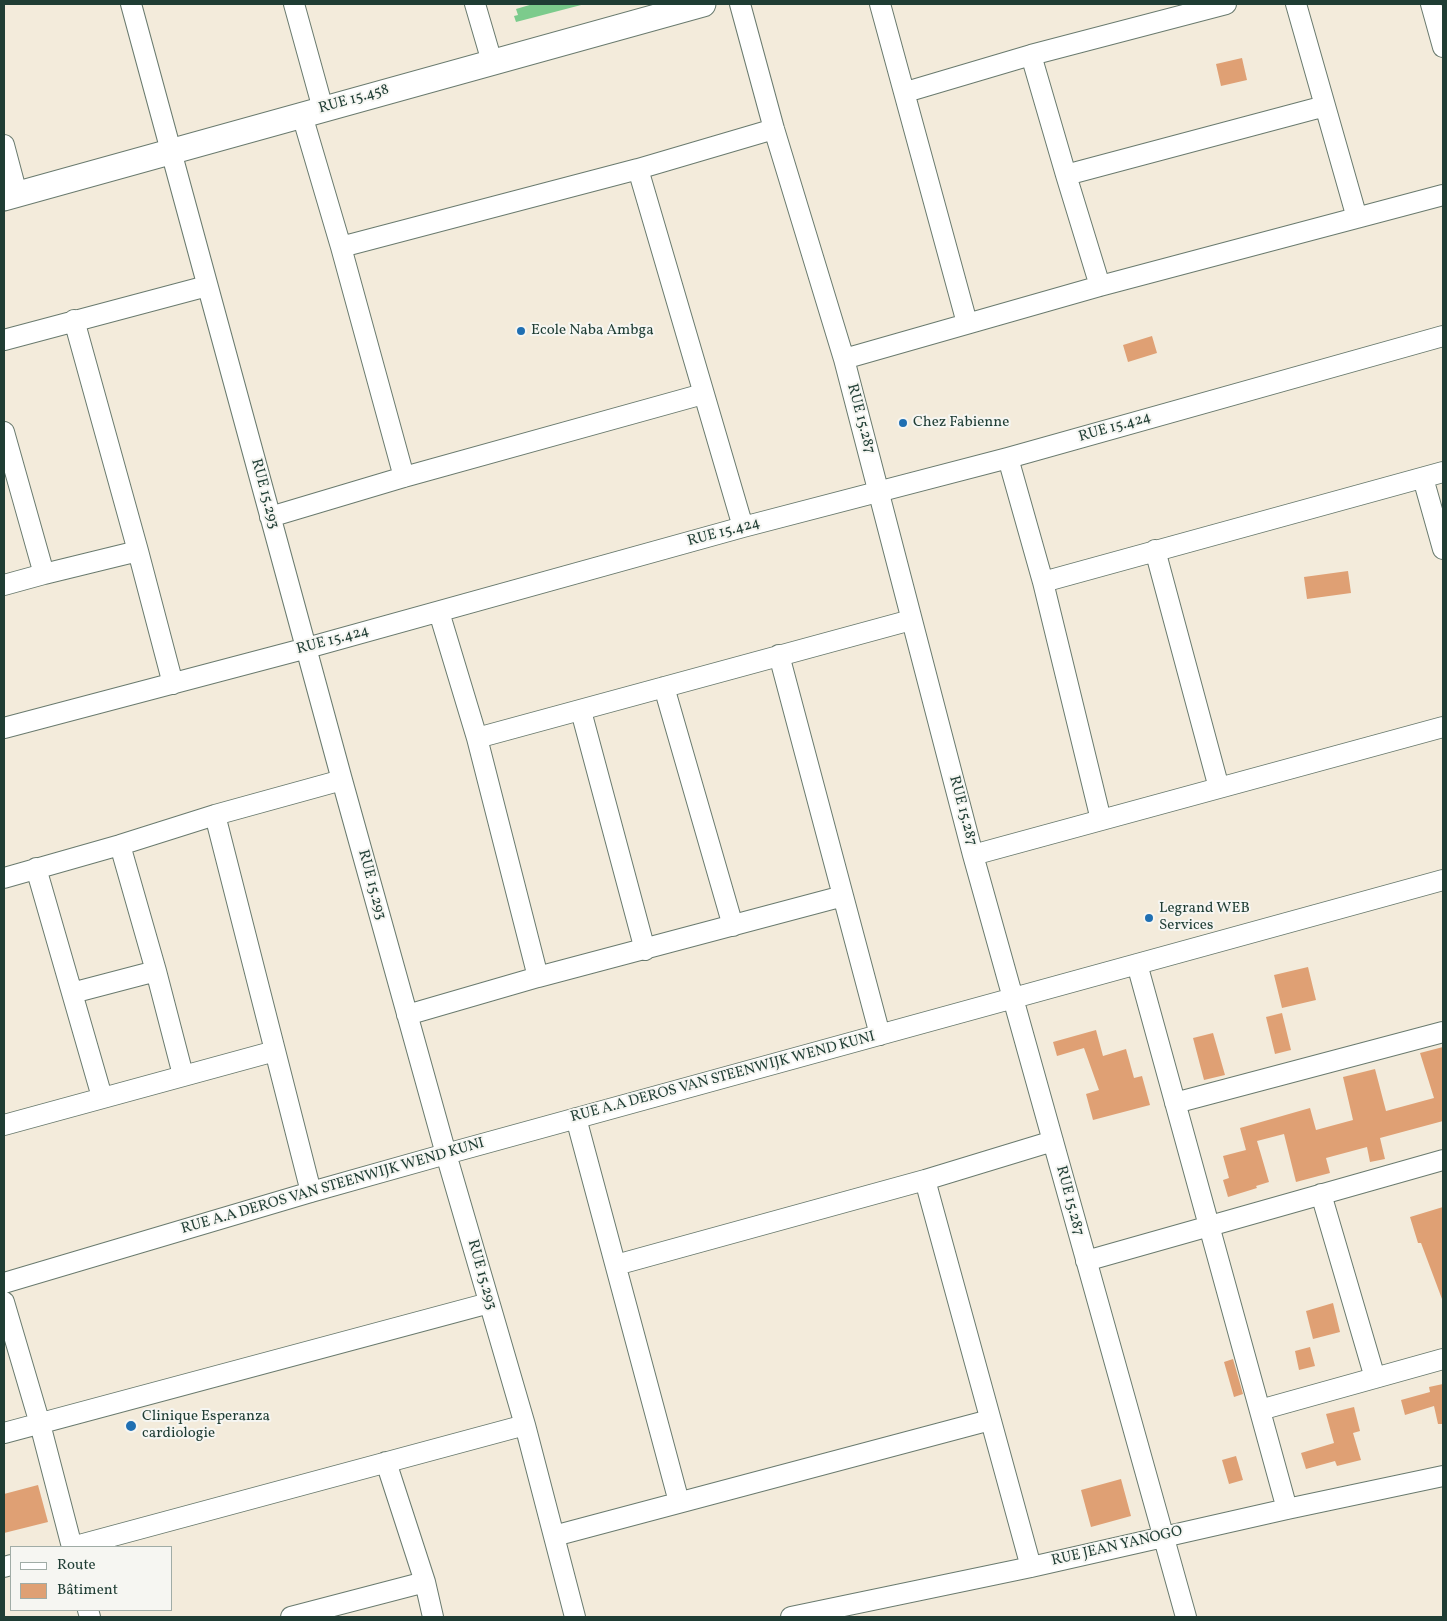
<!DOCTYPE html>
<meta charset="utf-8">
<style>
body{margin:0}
#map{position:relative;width:1447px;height:1621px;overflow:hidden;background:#f3ebdb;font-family:Vollkorn,serif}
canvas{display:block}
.frame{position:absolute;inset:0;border:5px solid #1f3d34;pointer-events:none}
.legend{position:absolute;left:10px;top:1546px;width:162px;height:65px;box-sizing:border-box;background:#f6f6f2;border:1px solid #a0aca6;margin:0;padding:6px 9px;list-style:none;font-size:15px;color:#1f3d34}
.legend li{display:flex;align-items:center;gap:10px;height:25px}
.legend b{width:25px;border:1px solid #a0aca6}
</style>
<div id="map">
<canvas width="1447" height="1621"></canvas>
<div class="frame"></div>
<ul class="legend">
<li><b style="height:6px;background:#fff"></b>Route</li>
<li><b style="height:14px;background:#dfa074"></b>Bâtiment</li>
</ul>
</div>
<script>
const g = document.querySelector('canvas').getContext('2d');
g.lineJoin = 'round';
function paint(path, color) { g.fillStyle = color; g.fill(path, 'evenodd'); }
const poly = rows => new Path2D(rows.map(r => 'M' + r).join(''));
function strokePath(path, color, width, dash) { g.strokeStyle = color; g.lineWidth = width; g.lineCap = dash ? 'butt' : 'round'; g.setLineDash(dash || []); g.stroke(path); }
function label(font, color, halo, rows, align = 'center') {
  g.font = font + ' Vollkorn,serif'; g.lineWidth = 4; g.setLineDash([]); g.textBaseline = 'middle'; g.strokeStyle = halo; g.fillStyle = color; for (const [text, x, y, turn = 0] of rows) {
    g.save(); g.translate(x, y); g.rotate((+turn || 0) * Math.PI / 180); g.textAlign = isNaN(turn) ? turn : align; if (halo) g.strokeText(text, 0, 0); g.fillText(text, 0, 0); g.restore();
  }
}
paint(poly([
 [533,4,585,4,516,22,514,16,518,15,516,9]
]), '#7ccb8c');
paint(poly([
 [1242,58,1247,80,1221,86,1216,64],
 [1152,336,1157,353,1128,362,1123,345],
 [1348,571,1351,593,1307,599,1304,577],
 [1308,967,1316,1000,1282,1008,1274,975],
 [1282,1013,1291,1050,1275,1054,1266,1017],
 [1096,1030,1103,1056,1126,1049,1134,1078,1142,1076,1150,1105,1093,1120,1086,1094,1099,1090,1084,1048,1057,1056,1053,1042],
 [1213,1033,1225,1075,1204,1080,1193,1038],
 [1443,1047,1443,1121,1380,1138,1385,1159,1370,1162,1367,1147,1326,1158,1330,1173,1296,1182,1284,1134,1257,1141,1269,1182,1256,1186,1257,1188,1228,1197,1223,1180,1229,1178,1223,1156,1246,1150,1240,1128,1310,1108,1316,1130,1353,1120,1343,1077,1375,1069,1386,1111,1434,1098,1420,1053],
 [1443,1207,1443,1299,1442,1299,1421,1243,1418,1243,1410,1217],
 [1333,1303,1340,1332,1313,1339,1306,1311],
 [1310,1347,1315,1366,1299,1370,1295,1351],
 [1233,1359,1243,1394,1234,1397,1224,1362],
 [1443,1384,1443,1424,1438,1424,1434,1406,1405,1415,1401,1400,1430,1392,1429,1387],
 [1354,1407,1360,1431,1353,1433,1361,1460,1337,1466,1335,1461,1306,1469,1301,1453,1334,1443,1326,1414],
 [1236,1456,1243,1480,1229,1484,1222,1460],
 [1121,1479,1131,1516,1091,1527,1081,1490],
 [38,1485,48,1522,4,1533,4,1494]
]), '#dfa074');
const minor = poly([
 [131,4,342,780,446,1154,525,1425,575,1617],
 [294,4,323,109],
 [475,4,492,62],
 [740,4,774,129,844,359,973,855,1186,1617],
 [880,4,967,323],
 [1296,4,1357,218],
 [1431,4,1443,47],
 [1031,55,1066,175,1100,286],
 [906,92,1031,55,1226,4],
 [302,115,341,247,404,477],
 [4,145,17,194],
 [638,169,743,527],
 [1066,175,1325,106],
 [341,247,638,169,774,129],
 [74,320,138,551,173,684],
 [4,340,207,286],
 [844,359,1100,286,1443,195],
 [4,432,44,574],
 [1008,458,1043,582,1101,820],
 [1423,478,1443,549],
 [270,517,404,477,703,394],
 [1155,550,1219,788],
 [1043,582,1443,472],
 [4,585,44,574,138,551],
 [439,612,477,738,538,977],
 [779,655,880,1035],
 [664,687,733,926],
 [581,711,645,950],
 [4,728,307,648,743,527,1008,458,1443,336],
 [477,738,911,620],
 [215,815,311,1192],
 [120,845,156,971,183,1075],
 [973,855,1443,727],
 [36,868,102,1097],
 [4,878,120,845,215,815,342,780],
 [1137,964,1287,1509],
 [72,993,156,971],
 [407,1015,538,977,843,896],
 [1175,1103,1443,1032],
 [576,1118,679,1502],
 [4,1125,275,1051],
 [925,1180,1031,1567],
 [1321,1194,1375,1378],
 [1086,1261,1443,1160],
 [616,1265,925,1180,1053,1141],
 [4,1283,311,1192,446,1154,1443,880],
 [4,1302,40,1424,72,1547],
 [1260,1410,1443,1359],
 [4,1433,489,1303],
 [386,1462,425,1582,433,1617],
 [554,1536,990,1420],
 [72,1547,525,1425],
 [4,1567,11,1565],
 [88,1610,90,1617],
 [291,1617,425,1582],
 [791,1617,1031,1567,1287,1509,1443,1476]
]);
const major = poly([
 [4,198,703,4]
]);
strokePath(minor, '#697a6e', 22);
strokePath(major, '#697a6e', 27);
strokePath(minor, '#fff', 20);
strokePath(major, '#fff', 25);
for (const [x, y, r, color] of [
 [521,331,5,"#1f6fb2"],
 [903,423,5,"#1f6fb2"],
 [1149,918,5,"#1f6fb2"],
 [131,1426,6,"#1f6fb2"]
]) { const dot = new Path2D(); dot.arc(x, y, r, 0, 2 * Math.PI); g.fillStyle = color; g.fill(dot); strokePath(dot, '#f6f6f2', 2); }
label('15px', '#1f3d34', '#f6f6f2', [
 ["RUE 15.458",354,100,-16],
 ["RUE 15.287",860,419,75],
 ["RUE 15.424",1115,428,-16],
 ["RUE 15.293",264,494,75],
 ["RUE 15.424",724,533,-15],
 ["RUE 15.424",333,641,-15],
 ["RUE 15.287",962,811,75],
 ["RUE 15.293",371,885,75],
 ["RUE A.A DEROS VAN STEENWIJK WEND KUNI",723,1078,-15],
 ["RUE A.A DEROS VAN STEENWIJK WEND KUNI",333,1187,-16],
 ["RUE 15.287",1069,1201,75],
 ["RUE 15.293",481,1275,74],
 ["RUE JEAN YANOGO",1117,1547,-13]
]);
label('15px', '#1f3d34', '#f6f6f2', [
 ["Ecole Naba Ambga",531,331],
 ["Chez Fabienne",913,423],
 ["Legrand WEB",1159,909],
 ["Services",1159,926],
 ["Clinique Esperanza",142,1417],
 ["cardiologie",142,1434]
], 'left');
</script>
